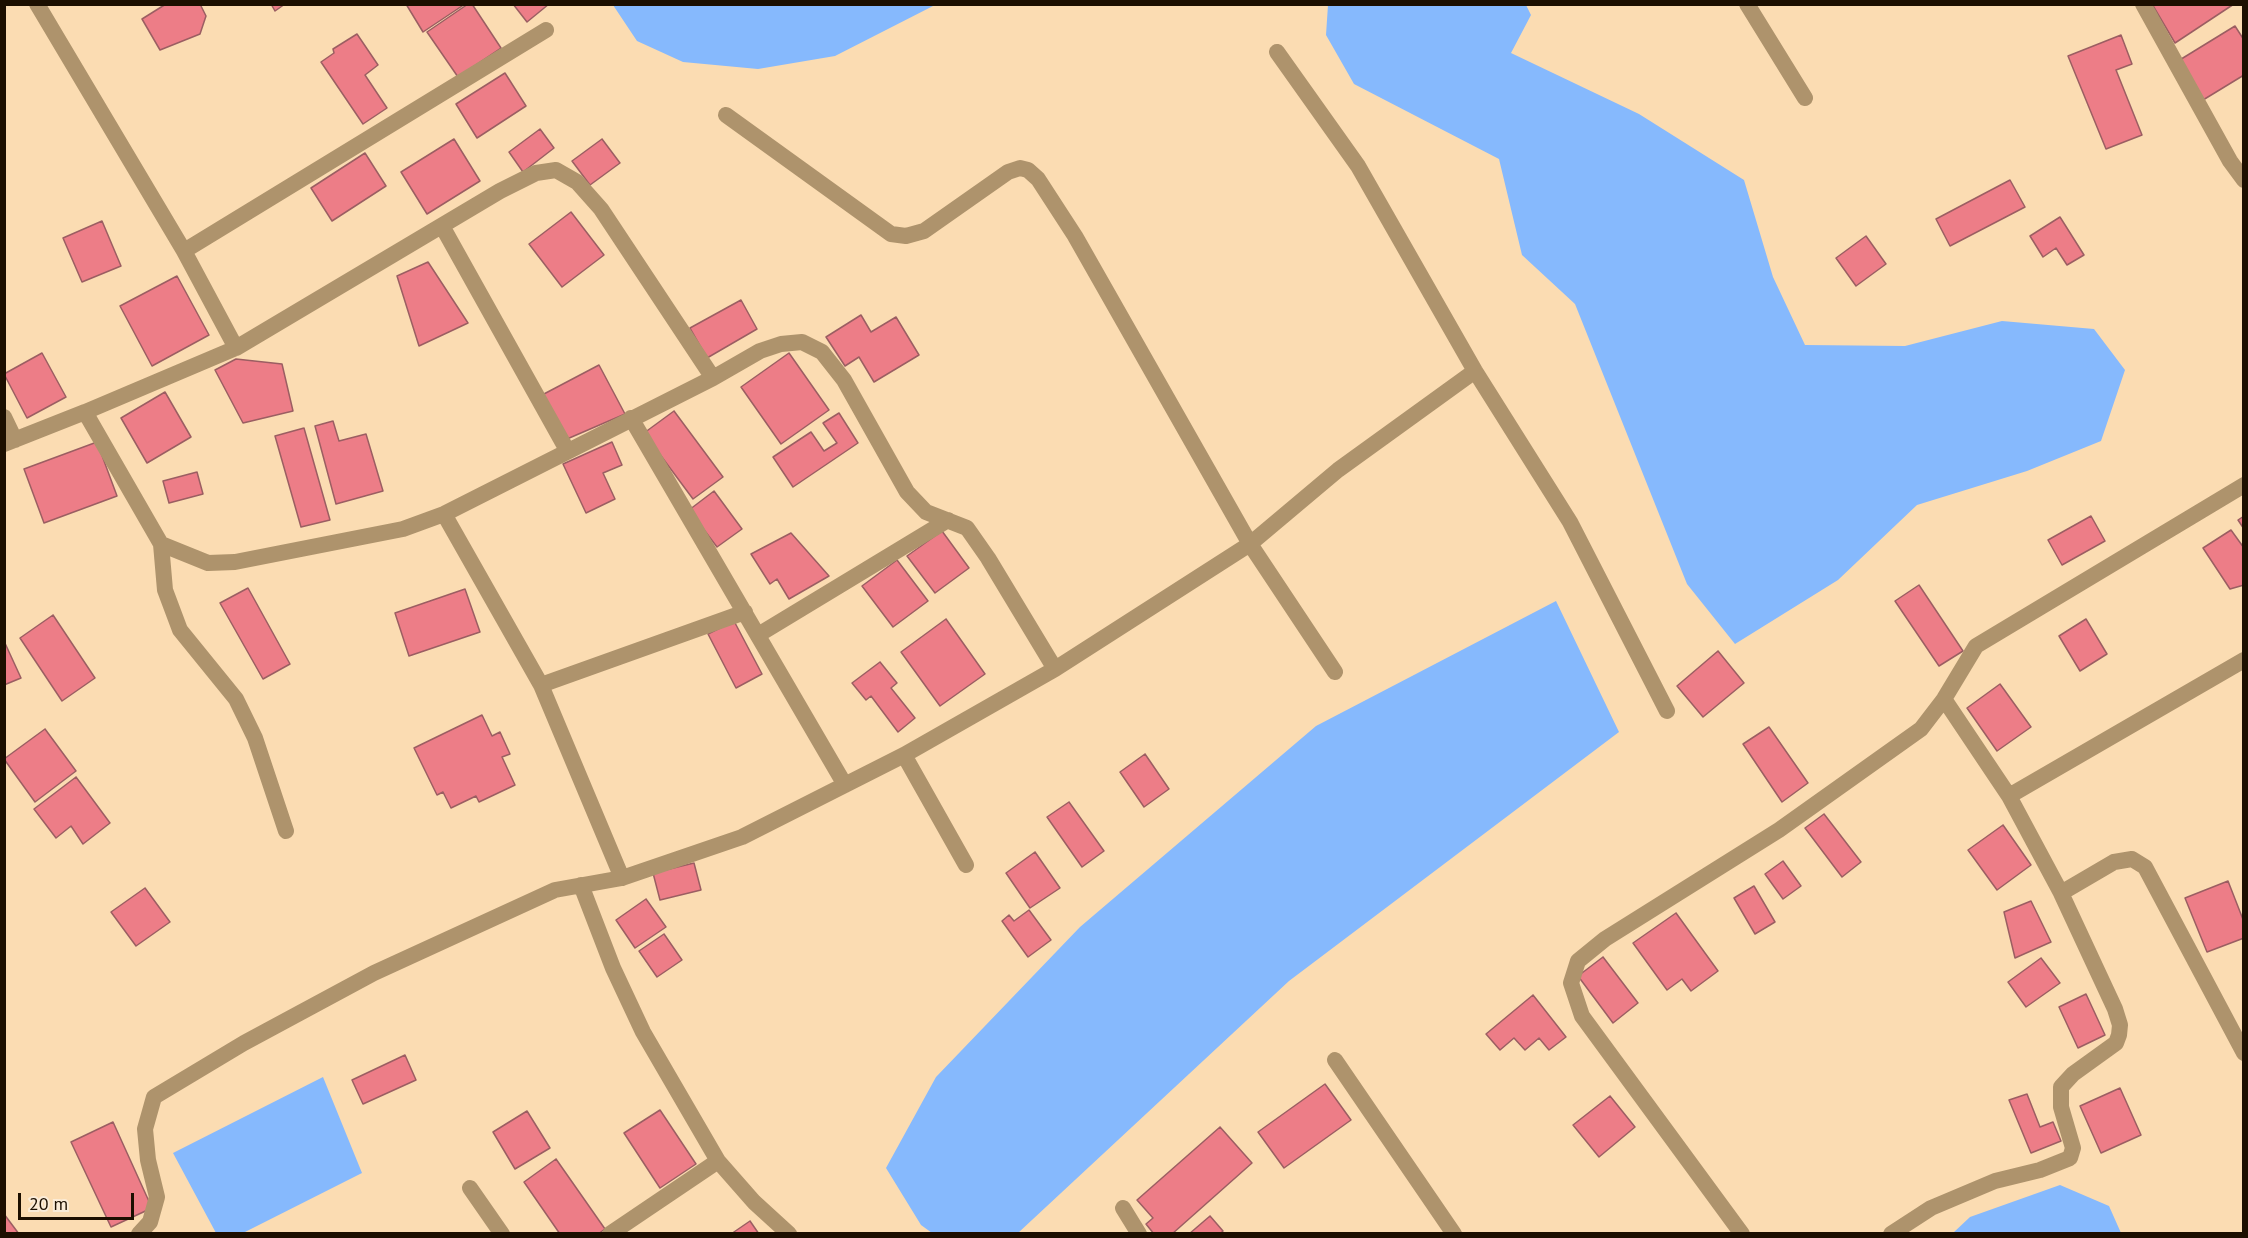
<!DOCTYPE html>
<style>
body{margin:0}
#map{position:relative;width:2248px;height:1238px;overflow:hidden;background:#fbdcb2;font-family:"PT Sans",sans-serif}
canvas{display:block}
.frame{position:absolute;inset:0;border:6px solid #1c0f00;pointer-events:none}
.scale{position:absolute;left:18px;top:1193px;width:116px;height:27px;box-sizing:border-box;border:3px solid #1c0f00;border-top:0;padding-left:8px;font-size:18px;line-height:21px;white-space:nowrap;color:#1c0f00;-webkit-text-stroke:4px #fbecd7;paint-order:stroke}
</style>
<div id="map">
<canvas width="2248" height="1238"></canvas>
<div class="frame"></div>
<div class="scale">20 m</div>
</div>
<script>
const g = document.querySelector('canvas').getContext('2d');
g.lineJoin = 'round';
function paint(path, color) { g.fillStyle = color; g.fill(path, 'evenodd'); }
const poly = rows => new Path2D(rows.map(r => 'M' + r).join(''));
function strokePath(path, color, width, dash) { g.strokeStyle = color; g.lineWidth = width; g.lineCap = dash ? 'butt' : 'round'; g.setLineDash(dash || []); g.stroke(path); }
paint(poly([
 [613,5,935,5,835,56,758,69,683,62,637,41],
 [1328,5,1526,5,1531,15,1511,53,1639,114,1744,180,1773,277,1805,345,1905,346,2002,321,2094,329,2125,370,2101,441,2027,471,1917,505,1838,580,1735,644,1687,584,1575,304,1522,255,1499,159,1354,84,1326,35],
 [1556,601,1619,732,1289,981,1018,1233,932,1233,921,1225,886,1168,936,1077,1080,927,1316,726],
 [323,1077,362,1173,243,1233,216,1233,173,1153],
 [2060,1185,2109,1206,2121,1233,1953,1233,1970,1217]
]), '#86b9fd');
const building = poly([
 [166,4,200,4,206,16,200,34,160,50,142,19,166,4],
 [271,4,285,4,275,11,271,4],
 [406,4,465,4,423,32,406,4],
 [468,4,472,4,501,48,458,77,427,32,468,4],
 [513,4,549,4,527,22,513,4],
 [2152,4,2234,4,2175,43,2152,4],
 [2235,26,2244,40,2244,75,2203,100,2178,61,2235,26],
 [357,34,378,65,365,75,387,108,363,124,321,62,334,53,333,49,357,34],
 [2121,35,2132,64,2116,70,2142,135,2106,149,2068,56,2121,35],
 [505,73,526,106,477,138,456,104,505,73],
 [540,129,554,148,523,172,509,152,540,129],
 [454,139,480,181,427,214,401,172,454,139],
 [602,139,620,163,590,185,572,161,602,139],
 [365,153,386,186,332,221,311,188,365,153],
 [2010,180,2025,207,1950,246,1936,219,2010,180],
 [571,212,604,255,562,287,529,244,571,212],
 [2060,217,2084,255,2067,265,2056,248,2043,257,2030,236,2060,217],
 [102,221,121,266,82,282,63,238,102,221],
 [1866,236,1886,264,1856,286,1836,258,1866,236],
 [428,262,468,323,419,346,397,276,428,262],
 [177,276,209,335,152,366,120,306,177,276],
 [741,300,757,329,707,358,690,328,741,300],
 [861,315,871,332,896,317,919,355,874,382,859,357,845,366,826,337,861,315],
 [42,353,66,397,27,418,4,374,42,353],
 [789,353,829,410,781,444,741,387,789,353],
 [236,359,282,364,293,411,243,423,215,370,236,359],
 [599,365,625,414,567,439,542,395,599,365],
 [165,392,191,437,147,463,121,418,165,392],
 [674,411,723,477,693,499,644,433,674,411],
 [839,413,858,443,793,487,773,457,811,432,824,451,837,443,823,423,839,413],
 [333,421,339,441,366,434,383,491,336,504,315,426,333,421],
 [304,428,330,520,301,527,275,436,304,428],
 [97,442,117,496,44,523,24,469,97,442],
 [612,442,622,465,603,473,615,499,586,513,563,464,612,442],
 [197,472,203,494,169,503,163,481,197,472],
 [714,491,742,529,717,547,689,510,714,491],
 [2091,516,2105,541,2062,565,2048,540,2091,516],
 [2244,516,2244,529,2238,520,2244,516],
 [2231,530,2244,548,2244,585,2230,589,2203,548,2231,530],
 [942,531,969,568,935,593,907,556,942,531],
 [791,533,829,576,789,599,777,579,770,584,751,554,791,533],
 [897,560,928,601,893,627,862,586,897,560],
 [1919,585,1963,651,1939,666,1895,601,1919,585],
 [248,588,290,664,263,679,220,603,248,588],
 [465,589,480,632,409,656,395,613,465,589],
 [53,615,95,678,62,701,20,638,53,615],
 [946,619,985,674,940,706,901,652,946,619],
 [2086,619,2107,654,2080,671,2059,636,2086,619],
 [734,621,762,674,736,688,708,634,734,621],
 [4,641,21,678,4,685,4,641],
 [1718,651,1744,683,1703,717,1677,686,1718,651],
 [880,662,897,683,891,688,915,718,898,732,871,696,866,700,852,683,880,662],
 [2000,684,2031,727,1997,751,1967,708,2000,684],
 [482,715,492,736,500,732,510,754,502,757,515,785,479,802,476,796,451,808,443,792,437,795,414,748,482,715],
 [1769,727,1808,783,1782,802,1743,744,1769,727],
 [45,729,76,771,35,802,4,759,45,729],
 [1145,754,1169,789,1144,807,1120,772,1145,754],
 [76,777,110,823,83,844,71,826,56,838,34,809,76,777],
 [1069,802,1104,851,1082,867,1047,817,1069,802],
 [1824,814,1861,862,1842,877,1805,828,1824,814],
 [2003,825,2031,865,1997,890,1968,850,2003,825],
 [1035,852,1060,888,1030,908,1006,873,1035,852],
 [1783,861,1801,886,1783,899,1765,874,1783,861],
 [694,863,701,890,660,900,653,873,694,863],
 [2228,881,2244,922,2244,938,2207,952,2185,898,2228,881],
 [1754,886,1775,922,1755,934,1734,898,1754,886],
 [145,888,170,922,136,946,111,912,145,888],
 [646,899,666,927,635,948,616,920,646,899],
 [2031,901,2051,942,2015,958,2004,912,2031,901],
 [1029,910,1051,940,1028,957,1002,921,1009,915,1014,921,1029,910],
 [1676,913,1718,971,1691,991,1682,979,1667,990,1633,943,1676,913],
 [664,934,682,960,657,977,639,951,664,934],
 [1603,957,1638,1003,1613,1023,1578,976,1603,957],
 [2041,958,2060,983,2026,1007,2008,982,2041,958],
 [2086,994,2105,1035,2078,1048,2059,1007,2086,994],
 [1533,995,1566,1037,1549,1050,1539,1038,1525,1050,1514,1038,1500,1050,1486,1034,1533,995],
 [405,1055,416,1080,363,1104,352,1080,405,1055],
 [1325,1084,1351,1120,1284,1168,1258,1132,1325,1084],
 [2120,1088,2141,1135,2101,1153,2080,1106,2120,1088],
 [2027,1094,2040,1127,2053,1122,2061,1141,2031,1153,2009,1100,2027,1094],
 [1610,1096,1635,1127,1599,1157,1573,1125,1610,1096],
 [660,1110,696,1164,660,1188,624,1133,660,1110],
 [527,1111,550,1148,515,1169,493,1132,527,1111],
 [113,1122,152,1208,111,1227,71,1142,113,1122],
 [1220,1127,1252,1163,1172,1234,1154,1234,1146,1224,1153,1218,1137,1200,1220,1127],
 [556,1159,605,1229,598,1234,560,1234,524,1182,556,1159],
 [4,1214,19,1234,4,1234,4,1214],
 [1210,1216,1223,1231,1220,1234,1189,1234,1210,1216],
 [750,1221,759,1234,731,1234,750,1221]
]);
paint(building, '#ed7d87');
strokePath(building, '#9b5e62', 1.5);
strokePath(poly([
 [1747,4,1805,98],
 [2143,4,2230,161,2244,180],
 [1277,52,1358,166,1475,371,1570,522,1667,711],
 [726,115,891,234,906,236,924,231,1008,172,1020,168,1028,170,1038,179,1075,236,1250,544,1335,672],
 [442,226,567,450],
 [184,251,546,30],
 [236,348,500,191,536,173,556,170,577,182,601,209,713,378],
 [85,412,161,544,208,563,235,562,403,529,444,514,713,378,760,351,781,344,802,342,822,352,844,380,907,492,926,512,967,528,988,558,1055,669],
 [4,417,15,440],
 [631,418,845,785],
 [4,444,85,412,236,348,184,251,37,4],
 [444,514,541,685,622,878],
 [161,544,165,590,180,630,236,699,255,738,286,831],
 [758,635,948,520],
 [541,685,745,612],
 [1944,699,2009,796],
 [904,755,966,865],
 [581,885,613,968,643,1032,718,1161,754,1202,789,1234],
 [2061,893,2114,862,2132,859,2145,867,2244,1053],
 [1335,1060,1454,1234],
 [470,1188,502,1234],
 [1123,1208,1139,1234],
 [139,1234,150,1222,157,1197,148,1160,145,1129,154,1097,244,1043,374,973,555,890,622,878,742,837,904,755,1055,669,1250,544,1338,470,1475,371],
 [610,1234,718,1161],
 [1742,1234,1582,1016,1571,983,1578,961,1605,939,1779,830,1921,729,1944,699,1976,646,2244,485],
 [1891,1234,1931,1208,1995,1181,2040,1170,2070,1158,2073,1148,2061,1107,2061,1087,2073,1074,2116,1043,2119,1035,2120,1025,2115,1009,2061,893,2009,796,2244,660]
]), '#ae936c', 16);
</script>
